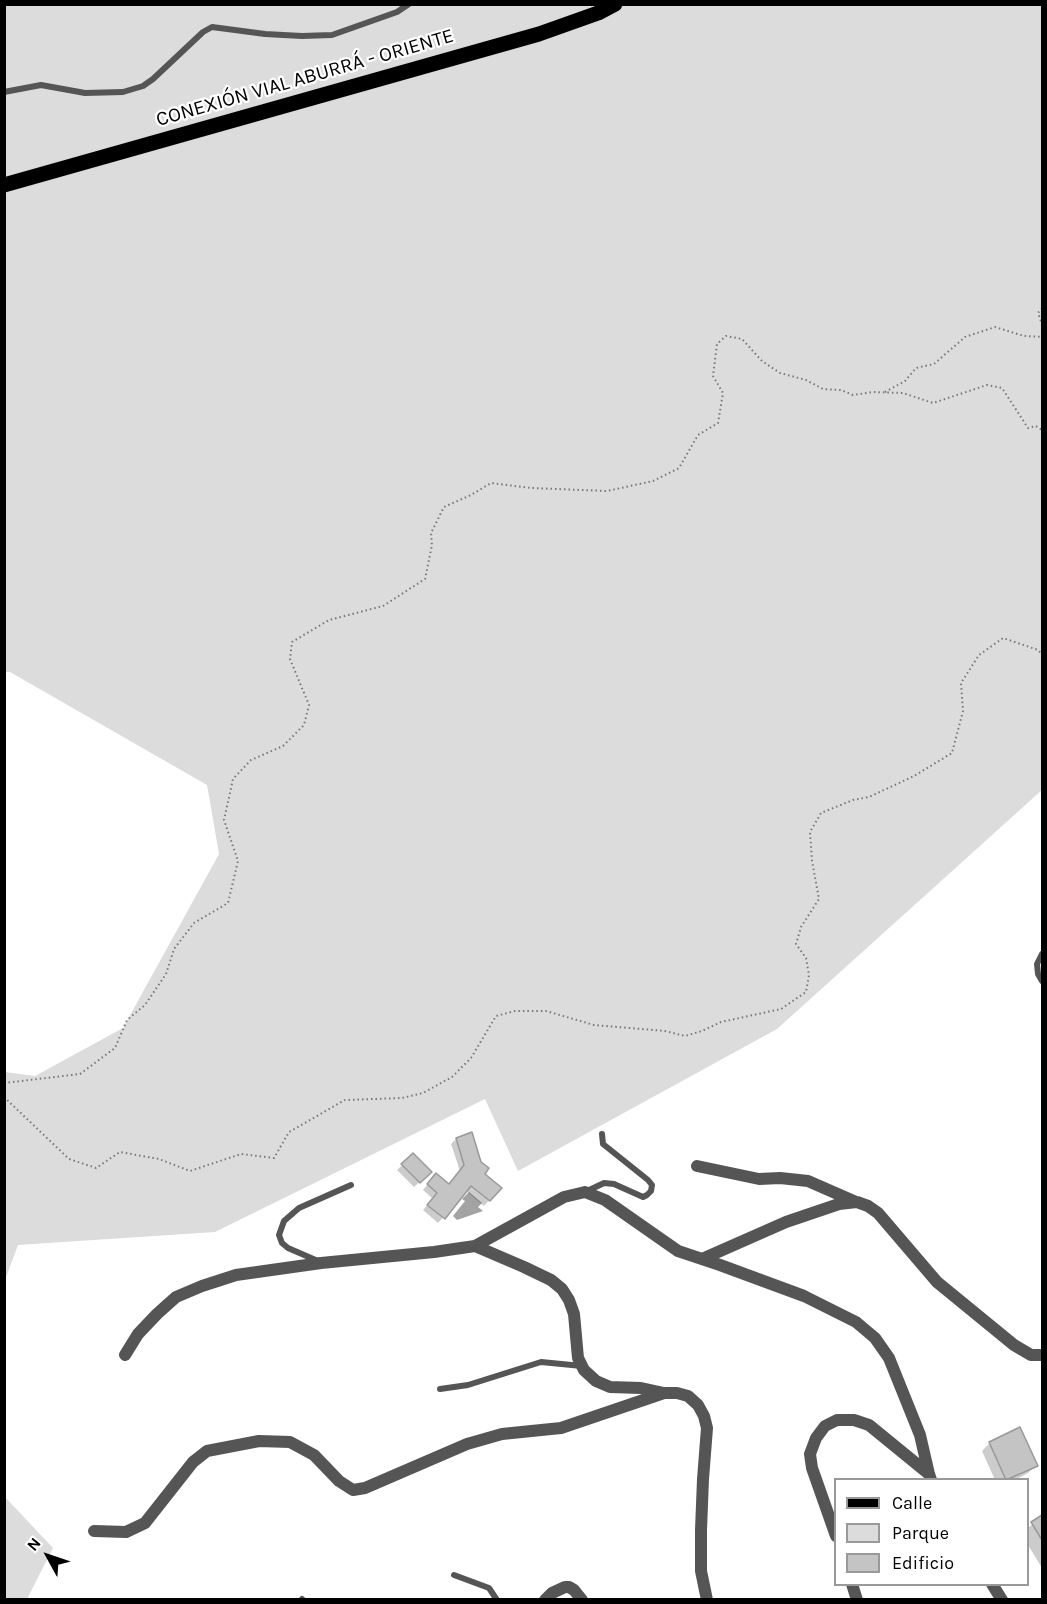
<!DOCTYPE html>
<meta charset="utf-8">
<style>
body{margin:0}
#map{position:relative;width:1047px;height:1604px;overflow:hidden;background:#fff;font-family:Karla,sans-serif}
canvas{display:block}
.frame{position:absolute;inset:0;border:6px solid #000;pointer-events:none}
.legend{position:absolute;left:834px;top:1478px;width:195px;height:108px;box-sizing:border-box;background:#fff;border:2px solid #999;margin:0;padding:8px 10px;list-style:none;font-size:18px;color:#000}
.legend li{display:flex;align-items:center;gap:12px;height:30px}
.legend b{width:30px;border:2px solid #999}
.north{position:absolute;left:18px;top:1526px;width:60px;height:60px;-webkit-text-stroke:4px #fff;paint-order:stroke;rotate:310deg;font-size:16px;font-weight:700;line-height:24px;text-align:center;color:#000}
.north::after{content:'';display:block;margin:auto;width:21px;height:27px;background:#000;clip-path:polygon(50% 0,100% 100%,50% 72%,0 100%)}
</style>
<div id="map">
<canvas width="1047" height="1604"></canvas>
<div class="frame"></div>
<ul class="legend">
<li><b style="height:8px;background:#000"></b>Calle</li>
<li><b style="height:16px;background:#dcdcdc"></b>Parque</li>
<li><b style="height:16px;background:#c4c4c4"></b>Edificio</li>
</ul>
<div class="north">N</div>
</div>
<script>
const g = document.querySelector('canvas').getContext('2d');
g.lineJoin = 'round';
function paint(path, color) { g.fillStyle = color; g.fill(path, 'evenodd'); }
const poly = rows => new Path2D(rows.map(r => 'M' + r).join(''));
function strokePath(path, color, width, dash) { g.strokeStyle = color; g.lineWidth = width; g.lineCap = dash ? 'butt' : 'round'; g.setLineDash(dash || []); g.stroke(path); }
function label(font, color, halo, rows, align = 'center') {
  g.font = font + ' Karla,sans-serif'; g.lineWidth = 4.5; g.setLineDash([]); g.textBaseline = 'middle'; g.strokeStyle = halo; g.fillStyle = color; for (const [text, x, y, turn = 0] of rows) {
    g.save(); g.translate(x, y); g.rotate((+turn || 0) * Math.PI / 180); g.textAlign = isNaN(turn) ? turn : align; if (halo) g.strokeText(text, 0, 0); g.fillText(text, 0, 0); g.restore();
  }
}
paint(poly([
 [5,5,1042,5,1042,790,777,1029,518,1171,485,1099,215,1232,18,1245,5,1280,5,1072,35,1076,123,1028,219,854,207,785,10,672,5,672],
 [5,1497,53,1548,27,1599,5,1599]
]), '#dcdcdc');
paint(poly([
 [469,1192,482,1203,478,1207,483,1211,457,1220,453,1216,465,1201,462,1199]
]), '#a3a3a3');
paint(poly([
 [456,1139,483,1174,500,1188,484,1206,466,1191,438,1223,423,1210,433,1199,423,1190,431,1180,448,1185,460,1171,451,1144],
 [413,1155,430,1172,414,1187,397,1170],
 [990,1443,1036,1465,1028,1473,1015,1480,995,1480,982,1451],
 [1042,1516,1042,1568,1028,1545,1028,1528]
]), '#0003');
const building = poly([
 [472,1132,481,1162,489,1168,485,1174,502,1188,490,1201,471,1186,445,1219,427,1205,437,1193,427,1184,436,1173,449,1184,464,1165,456,1138,472,1132],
 [413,1153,432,1172,420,1183,401,1164,413,1153],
 [1020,1427,1038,1466,1006,1480,989,1442,1020,1427],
 [1042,1515,1042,1540,1031,1522,1042,1515]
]);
paint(building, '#c4c4c4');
strokePath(building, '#999', 1.5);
const primary = poly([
 [4,185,539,34,598,13,615,4]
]);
strokePath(primary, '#dbdbdb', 18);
strokePath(poly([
 [1042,308,1038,313,1042,324],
 [885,392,905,381,916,368,934,364,965,337,995,327,1024,336,1042,337],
 [4,1083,80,1074,115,1048,127,1020,145,1005,166,974,174,949,194,923,228,903,238,861,224,820,233,779,251,760,283,746,304,725,309,705,290,659,292,642,329,620,383,606,425,579,432,545,431,533,444,507,471,495,491,483,531,488,607,491,653,481,679,468,698,435,718,423,723,393,713,376,717,344,726,336,742,339,762,361,780,373,806,380,823,389,841,390,853,395,873,392,903,393,933,403,987,385,1002,388,1028,428,1036,426,1042,430],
 [4,1097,69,1159,96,1168,120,1152,159,1159,190,1171,241,1154,274,1158,289,1132,345,1100,402,1098,423,1093,452,1077,471,1058,496,1016,515,1011,546,1011,594,1025,665,1031,685,1036,702,1031,721,1022,781,1009,806,992,809,975,806,958,796,944,801,927,819,899,812,861,810,832,821,813,853,800,869,797,914,776,952,753,963,711,961,683,979,655,1003,638,1038,650,1042,654]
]), '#777', 2, [1.5, 3]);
strokePath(poly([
 [4,92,41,85,85,93,123,92,143,86,153,79,203,32,212,27,265,34,302,36,332,35,397,12,409,4],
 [1042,954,1037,964,1038,974,1042,981],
 [585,1192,604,1183,614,1184,643,1197,647,1195,651,1191,652,1185,648,1180,603,1144,602,1134],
 [318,1261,288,1248,282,1243,279,1235,284,1221,299,1208,351,1185],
 [440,1389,468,1385,541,1362,582,1366],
 [454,1575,489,1588,497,1600],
 [302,1599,303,1600]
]), '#555', 6);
strokePath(poly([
 [697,1166,759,1179,780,1178,808,1181,856,1202],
 [475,1246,524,1267,551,1280,562,1289,569,1300,574,1314,578,1358,584,1370,596,1381,610,1387,641,1388,664,1393,677,1393,688,1396,698,1405,704,1416,707,1428,703,1479,701,1530,701,1571,707,1600],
 [702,1259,786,1222,839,1204,857,1202,868,1206,878,1213,937,1282,1014,1345,1031,1355,1042,1355],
 [125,1355,138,1334,157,1314,176,1297,202,1286,236,1275,321,1263,434,1252,475,1246,564,1197,585,1192,605,1200,678,1251,720,1265,804,1296,856,1322,875,1338,889,1358,920,1435,929,1474,931,1480],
 [94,1531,126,1532,145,1523,193,1462,207,1451,259,1441,290,1442,314,1455,339,1481,353,1490,365,1488,467,1444,502,1434,561,1428,664,1393],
 [836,1536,812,1468,810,1454,816,1438,825,1426,837,1420,854,1420,869,1425,929,1474],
 [852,1584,857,1600],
 [992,1584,1002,1600],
 [545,1600,552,1593,565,1587,569,1587,574,1590,582,1600]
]), '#555', 12);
strokePath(primary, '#000', 15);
label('20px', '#000', '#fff', [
 ["CONEXIÓN VIAL ABURRÁ - ORIENTE",305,78,-16]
]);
</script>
